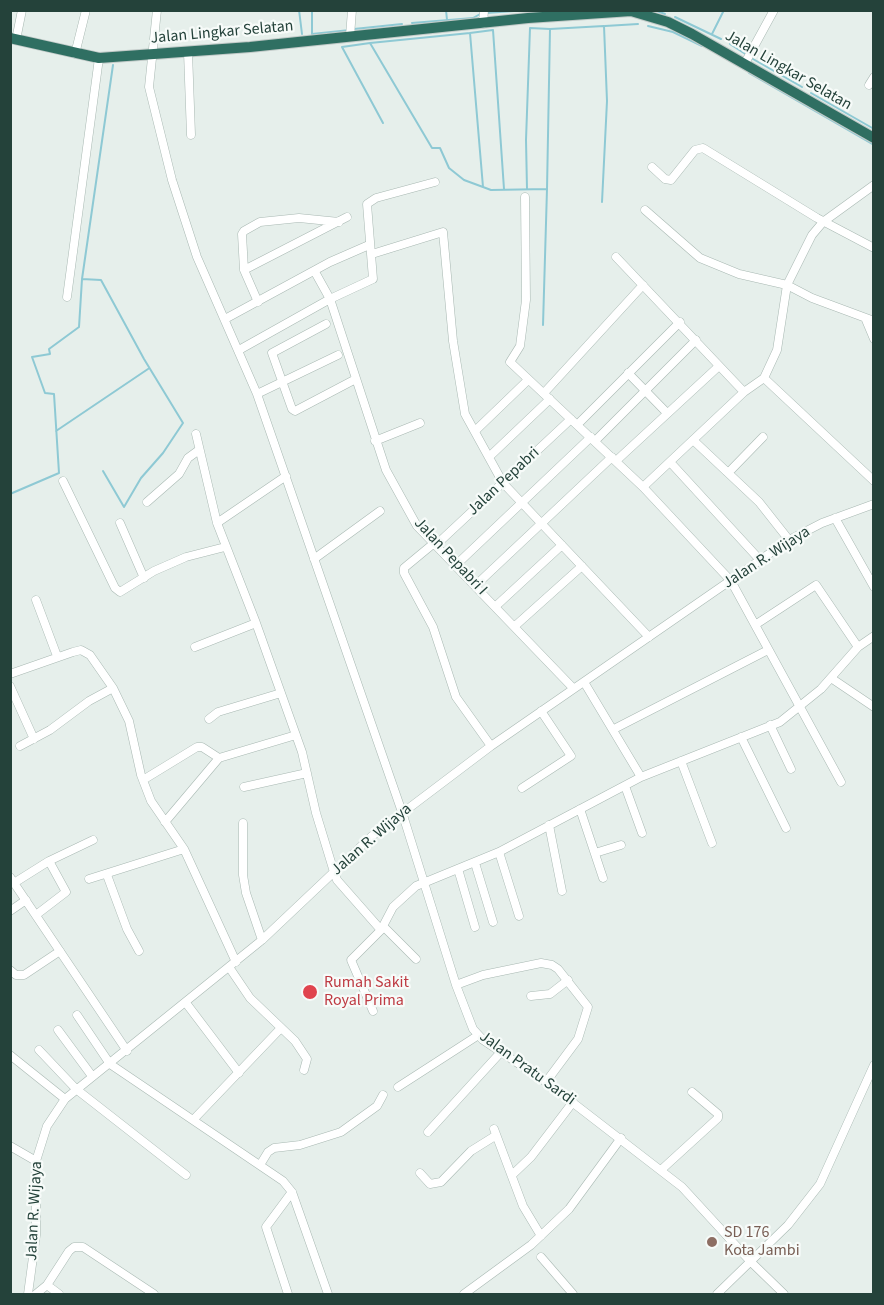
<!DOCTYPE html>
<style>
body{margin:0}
#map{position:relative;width:884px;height:1305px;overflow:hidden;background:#e6efeb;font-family:"Source Sans 3",sans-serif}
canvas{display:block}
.frame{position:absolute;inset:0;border:12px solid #24423a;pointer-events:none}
</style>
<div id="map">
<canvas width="884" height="1305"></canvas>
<div class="frame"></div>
</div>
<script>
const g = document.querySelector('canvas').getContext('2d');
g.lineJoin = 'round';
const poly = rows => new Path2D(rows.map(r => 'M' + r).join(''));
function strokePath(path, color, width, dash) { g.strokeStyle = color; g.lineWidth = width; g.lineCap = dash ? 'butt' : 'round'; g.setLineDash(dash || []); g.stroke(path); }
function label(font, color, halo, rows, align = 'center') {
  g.font = font + ' "Source Sans 3",sans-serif'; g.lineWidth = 4.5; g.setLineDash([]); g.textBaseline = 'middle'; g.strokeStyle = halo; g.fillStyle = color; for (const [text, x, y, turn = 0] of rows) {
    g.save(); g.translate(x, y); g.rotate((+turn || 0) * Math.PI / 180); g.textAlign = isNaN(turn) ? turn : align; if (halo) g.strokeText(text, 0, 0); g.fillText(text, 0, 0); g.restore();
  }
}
strokePath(poly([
 [299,10,302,34],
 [312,10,312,34,350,30],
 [446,10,447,20],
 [654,10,665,14],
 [486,13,528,10],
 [675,17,721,39],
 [412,23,473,18,482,13],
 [605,26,638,24],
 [648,26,673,32,702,46],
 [354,29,402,24],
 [470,33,493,30,504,189],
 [712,34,724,10],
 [370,43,342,47,383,123],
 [730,44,747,55],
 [753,59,802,87],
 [749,73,874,145],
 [811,93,874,129],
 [483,187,470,33,370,43,432,148,440,148,449,168,464,180,483,187,491,190,547,189,550,29,604,26,607,101,602,202],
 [527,189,526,140,530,28,550,29],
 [82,279,113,65],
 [543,325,547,189],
 [56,431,148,369],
 [10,494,59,473,54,394,45,393,32,357,50,354,49,349,79,327,82,279,101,280,144,359,183,423,163,453,141,478,124,507,103,471]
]), '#8ec9d4', 2);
const minor = poly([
 [157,10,149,87,172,180,197,257,257,394,402,812,456,985,473,1029,483,1040,546,1082,682,1187,751,1262,784,1294],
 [483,24,484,10],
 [350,36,352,10],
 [16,40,22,10],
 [188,52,191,135],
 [75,54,86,10],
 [745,63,774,10],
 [869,85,874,77],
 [652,167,665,179,671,180,695,150,703,148,817,218,874,248],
 [525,197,526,300,520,346,510,362,643,487,731,581,841,782],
 [645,210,700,258,739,274,787,285,812,298,874,321],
 [372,254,443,232,453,341,465,414,503,483,649,637],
 [616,257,744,392],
 [244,270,347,217],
 [315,272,330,299,386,470,417,526,573,688],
 [67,297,99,58],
 [258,302,244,270,242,234,244,231,260,222,299,218,339,222],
 [225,319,330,262,369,245],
 [866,320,874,339],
 [326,324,272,353,292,409,295,411,352,381],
 [239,350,330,299,373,279,367,204,376,198,435,182],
 [628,373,667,413],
 [764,378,874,481],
 [544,393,643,285],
 [257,394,338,355],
 [578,424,680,322],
 [475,431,528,380],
 [196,434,217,523,256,623,302,752,316,813,334,872,337,880,381,930],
 [693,440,759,502,789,540],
 [375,441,420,423],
 [595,441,696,340],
 [489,457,550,399],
 [616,461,719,366],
 [670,462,760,560],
 [729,472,763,437],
 [63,481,115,588,120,592,154,571,186,557,225,547],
 [643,487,744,392,764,378,777,350,787,285,812,235,823,222,874,185],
 [147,502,179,474,188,458,199,450],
 [835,518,874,587],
 [120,523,144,578],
 [217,523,286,476],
 [433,544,404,568,404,573,433,627,456,697,491,746],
 [436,545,571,419],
 [314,559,380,511],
 [456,565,591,437],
 [476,585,612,457],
 [36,600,57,656],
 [496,606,562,545],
 [755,625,816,585,858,647],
 [515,626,582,566],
 [195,647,256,623],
 [10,674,73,652,81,650,90,655,113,688,129,721,141,775,151,801,184,849,236,962],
 [831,678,874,707],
 [584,682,641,777],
 [10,686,34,739],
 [209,719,218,712,281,693],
 [770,725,791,769],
 [614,729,768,650],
 [741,737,786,828],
 [20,746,50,730,89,701,113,688],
 [681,761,712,843],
 [143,780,197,747,202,747,219,758],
 [625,786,642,833],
 [244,787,307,773],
 [522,788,571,756,541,711],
 [580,809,603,878],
 [165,822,219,758,296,735],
 [243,823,243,875,246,893,262,940],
 [549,825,562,891],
 [499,852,519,916],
 [595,853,621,845],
 [475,863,493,922],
 [458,869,475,927],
 [107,875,127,929,139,951],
 [10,877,127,1051],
 [89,879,184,849],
 [14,883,49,861,93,840],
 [10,911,26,900],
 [36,915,66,892,49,861],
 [383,926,416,959],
 [229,967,250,998,295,1041,307,1059,304,1070],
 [10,970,16,975,24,975,60,951],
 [456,985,483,975,541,963,552,965,558,969,588,1007,578,1039,546,1082],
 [531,996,550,994,568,980],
 [186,1003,239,1073],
 [373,1011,351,960,381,930,393,907,416,886,499,852,641,777,780,722,821,689,858,647,874,636],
 [77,1015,110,1064,283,1181,292,1192,328,1294],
 [58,1030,92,1076],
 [39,1050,76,1089,186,1175],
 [10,1055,65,1099],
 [398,1087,477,1036],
 [194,1119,281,1028],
 [494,1129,523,1206,541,1236],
 [428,1132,501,1052],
 [10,1146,36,1161],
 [260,1165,268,1152,274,1148,300,1145,341,1132,377,1106,383,1095],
 [661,1170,718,1118,718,1114,692,1092],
 [420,1173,430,1184,441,1182,471,1151,495,1136],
 [512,1175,531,1157,573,1102],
 [541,1257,573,1294],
 [47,1285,69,1251,74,1247,83,1247,154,1294],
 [28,1294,36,1235,36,1161,47,1126,65,1099,262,940,372,836,491,746,789,540,822,523,874,504],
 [36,1294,47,1285,59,1294],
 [288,1294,266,1227,292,1192],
 [464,1294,531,1245,569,1209,621,1138],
 [717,1294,788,1225,820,1184,874,1065]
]);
const highway = poly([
 [10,38,99,58,250,47,528,18,631,11,668,22,692,34,874,138]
]);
strokePath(minor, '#a8b8b2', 9);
strokePath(highway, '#c2cac8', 12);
strokePath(minor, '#fff', 8);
strokePath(highway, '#2f6f62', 10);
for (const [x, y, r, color] of [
 [310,992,8,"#e0444e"],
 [712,1242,6,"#8d6e63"]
]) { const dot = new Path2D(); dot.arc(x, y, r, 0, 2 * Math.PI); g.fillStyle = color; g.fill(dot); strokePath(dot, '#f7fbf9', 2); }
label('16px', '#24423a', '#f7fbf9', [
 ["Jalan Lingkar Selatan",222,33,-5],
 ["Jalan Lingkar Selatan",788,71,30],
 ["Jalan Pepabri",504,482,-43],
 ["Jalan Pepabri I",450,557,47],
 ["Jalan R. Wijaya",767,558,-33],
 ["Jalan R. Wijaya",372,840,-41],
 ["Jalan Pratu Sardi",527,1069,36],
 ["Jalan R. Wijaya",35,1211,-87]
]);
label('16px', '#be3a42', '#f7fbf9', [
 ["Rumah Sakit",324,983],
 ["Royal Prima",324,1001]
], 'left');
label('16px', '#785e54', '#f7fbf9', [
 ["SD 176",724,1233],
 ["Kota Jambi",724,1251]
], 'left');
</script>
